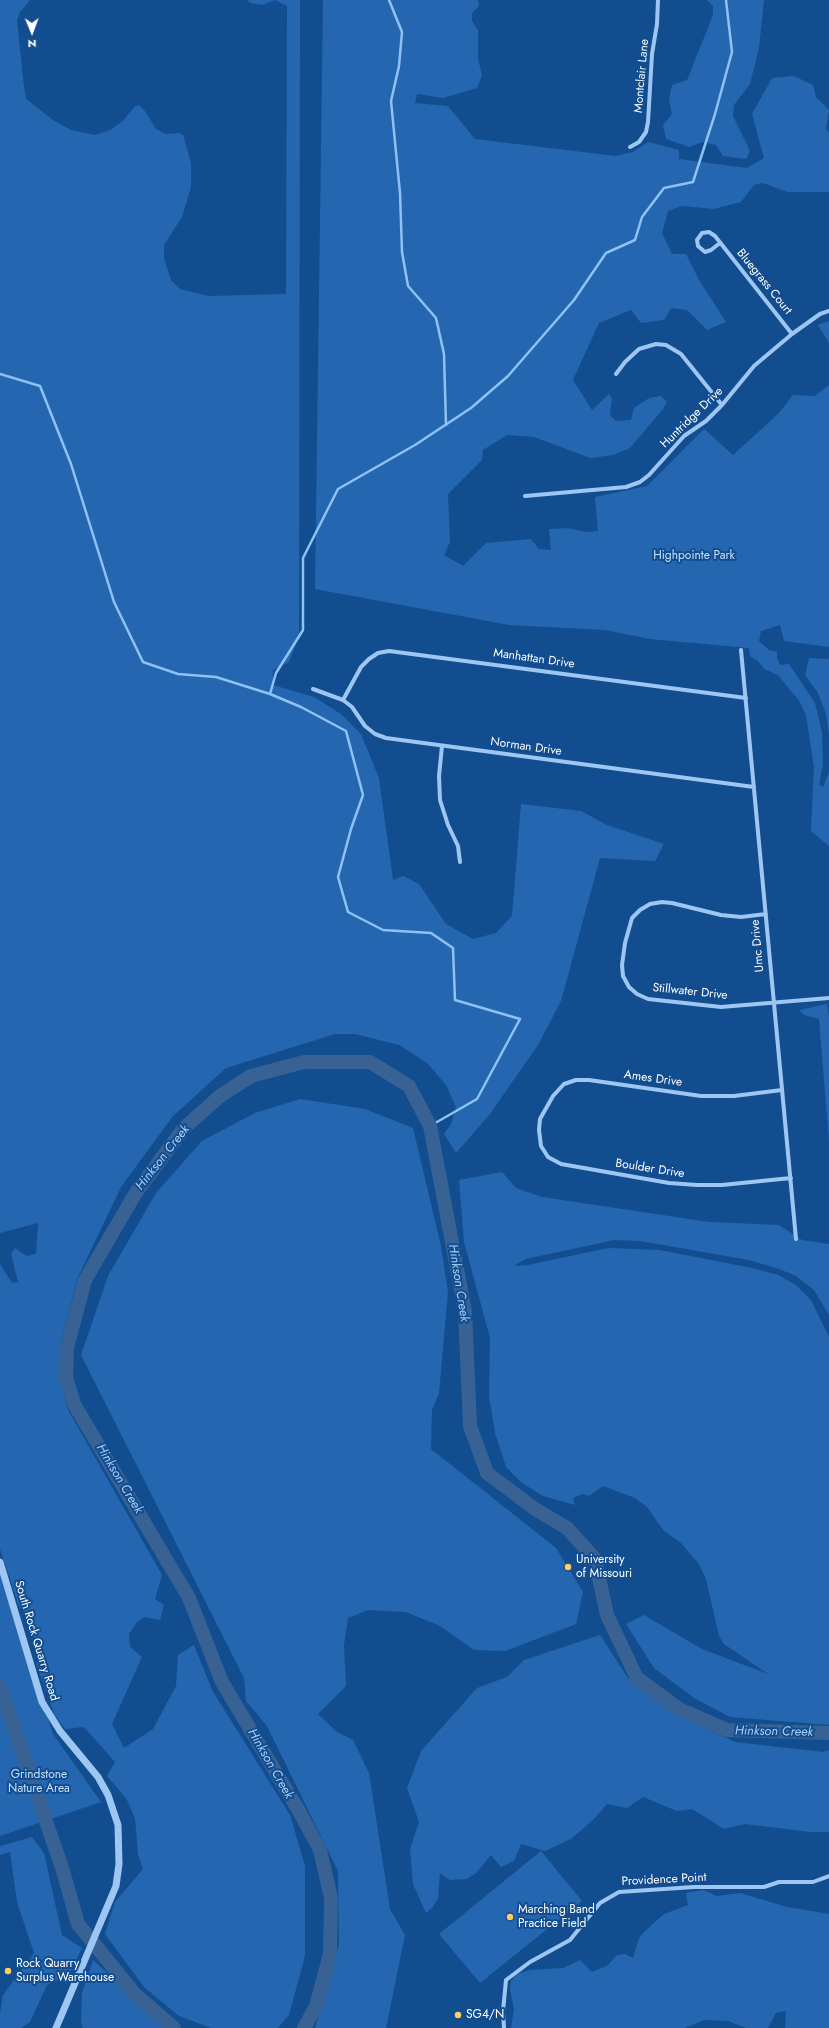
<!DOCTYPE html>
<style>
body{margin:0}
#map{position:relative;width:829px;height:2028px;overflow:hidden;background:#124d90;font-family:Jost,sans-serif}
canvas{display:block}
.north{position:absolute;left:12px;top:12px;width:40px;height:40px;-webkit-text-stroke:3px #124d90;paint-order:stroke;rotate:179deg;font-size:11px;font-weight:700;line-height:16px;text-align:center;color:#fff}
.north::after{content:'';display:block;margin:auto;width:14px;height:18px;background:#fff;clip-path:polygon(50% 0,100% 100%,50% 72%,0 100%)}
</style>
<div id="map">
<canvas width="829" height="2028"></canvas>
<div class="north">N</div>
</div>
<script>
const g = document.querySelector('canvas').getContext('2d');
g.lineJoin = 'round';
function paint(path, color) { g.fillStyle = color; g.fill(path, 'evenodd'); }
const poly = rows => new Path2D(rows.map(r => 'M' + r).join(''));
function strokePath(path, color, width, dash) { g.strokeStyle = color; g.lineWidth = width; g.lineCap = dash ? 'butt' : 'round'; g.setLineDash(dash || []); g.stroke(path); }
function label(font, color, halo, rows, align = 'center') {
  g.font = font + ' Jost,sans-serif'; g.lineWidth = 4; g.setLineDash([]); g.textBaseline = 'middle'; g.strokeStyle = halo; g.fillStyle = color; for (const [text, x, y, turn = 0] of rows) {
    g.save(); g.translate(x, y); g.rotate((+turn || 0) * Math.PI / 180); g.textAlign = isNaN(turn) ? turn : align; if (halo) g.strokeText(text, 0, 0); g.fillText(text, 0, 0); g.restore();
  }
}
paint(poly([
 [0,0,30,0,20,12,17,20,24,87,26,99,53,120,71,130,95,135,110,130,123,121,135,106,139,105,145,111,156,129,166,134,179,133,183,135,191,163,191,187,182,217,164,245,164,258,171,280,180,289,208,296,286,294,287,6,275,0,262,5,250,3,247,0,300,0,299,636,289,662,273,670,273,685,314,697,341,714,361,734,379,778,393,880,403,876,419,884,446,924,473,939,496,933,512,916,521,804,581,811,607,825,664,844,655,861,600,858,561,1001,538,1045,490,1114,456,1153,444,1134,451,1124,456,1107,446,1085,427,1063,399,1045,355,1034,335,1034,226,1068,173,1116,121,1187,78,1277,60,1347,60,1377,67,1408,162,1575,155,1599,164,1605,160,1620,144,1617,137,1622,129,1634,130,1647,142,1657,112,1724,124,1748,153,1729,176,1686,178,1655,194,1645,212,1690,290,1815,305,1866,305,1956,289,2015,278,2028,211,2028,179,2016,144,1987,105,1934,115,1902,143,1869,138,1855,135,1818,126,1798,107,1776,115,1762,84,1727,65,1729,54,1714,37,1665,39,1653,27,1615,19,1606,0,1549,0,1264,12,1283,18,1282,11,1254,15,1248,26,1256,36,1254,38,1223,0,1233],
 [323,0,478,0,479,6,472,13,472,21,478,30,478,59,482,75,477,88,443,98,417,94,415,103,448,106,475,139,616,156,633,152,648,142,679,150,679,159,747,168,764,158,752,114,772,78,794,76,813,85,816,97,829,110,826,128,829,133,829,192,787,192,763,183,754,185,741,202,714,209,682,206,668,211,662,233,672,254,686,254,699,280,726,322,707,330,687,310,671,308,664,320,641,323,631,310,599,323,573,380,592,410,609,394,612,398,610,415,616,421,631,420,634,408,649,398,661,396,667,402,663,409,630,448,613,455,590,458,534,437,507,435,483,450,482,460,448,494,450,542,444,555,463,566,486,543,531,539,539,549,551,550,549,529,568,528,586,532,598,531,595,497,647,486,704,429,733,455,779,413,793,395,815,396,829,385,829,647,784,641,780,625,761,631,759,641,769,650,777,652,777,658,780,665,789,664,815,703,822,732,823,764,819,785,823,787,829,772,829,846,811,831,814,767,806,716,800,702,778,675,764,669,758,661,750,656,749,648,650,639,605,630,509,625,315,589],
 [707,0,764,0,759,48,750,84,734,105,733,116,750,151,746,159,723,156,716,145,702,142,689,147,666,139,663,125,672,114,669,99,672,85,687,80,713,15,713,6],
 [829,321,829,343,818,325],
 [809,658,829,659,829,734,826,714,818,693,805,675],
 [827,1004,829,1017,829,1140,819,1019,804,1015,799,1010],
 [300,1099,365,1109,413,1128,441,1246,448,1292,439,1393,432,1410,431,1449,556,1548,583,1592,576,1624,505,1651,474,1650,440,1626,406,1612,368,1610,348,1618,344,1645,346,1686,318,1714,337,1732,353,1740,369,1773,390,1909,405,1935,386,2028,315,2028,339,1944,338,1871,267,1726,246,1701,244,1678,81,1355,108,1276,156,1193,202,1141,255,1113],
 [502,1172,516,1188,542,1197,709,1222,779,1225,802,1240,829,1244,829,1315,814,1290,796,1276,779,1269,749,1260,640,1241,614,1240,526,1259,514,1266,528,1265,608,1248,660,1250,752,1268,778,1275,796,1285,811,1300,829,1337,829,1725,730,1717,694,1698,654,1668,626,1624,644,1615,702,1649,768,1674,724,1644,719,1636,706,1579,699,1564,681,1543,664,1531,647,1507,635,1498,603,1486,589,1496,582,1494,573,1498,575,1505,543,1496,522,1483,506,1467,495,1433,489,1396,490,1338,464,1242,459,1180],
 [0,1563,53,1734,101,1802,0,1836],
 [600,1635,628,1678,677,1715,735,1742,823,1752,829,1750,829,1832,810,1832,745,1824,724,1829,692,1809,677,1811,643,1797,627,1808,607,1804,594,1819,571,1839,545,1851,521,1844,514,1861,501,1867,491,1855,476,1873,467,1879,450,1880,440,1873,438,1898,432,1908,426,1913,413,1884,410,1849,419,1822,407,1788,421,1751,477,1688,507,1677,524,1660],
 [32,1837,44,1853,62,1935,82,1948,69,1975,47,1985,30,2022,21,2028,0,2028,0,2013,3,1995,34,1953,17,1902,10,1852,0,1855,0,1846],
 [541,1851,582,1901,480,1983,439,1934],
 [703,1890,717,1896,740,1893,787,1907,829,1914,829,2028,785,2028,786,2011,776,2013,768,2028,746,2028,728,2021,704,2020,685,2028,511,2028,514,2009,510,1989,511,1981,517,1974,530,1970,563,1968,580,1960,592,1972,607,1966,617,1955,625,1954,633,1958,639,1938,644,1932,664,1914,688,1905,686,1893],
 [93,1960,122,1986,129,1998,164,2028,83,2028,81,2022,82,1993]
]), '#2467b0');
strokePath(poly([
 [389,0,402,32,399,66,391,101,400,193,402,252,408,286,436,318,444,354,446,425],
 [0,374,40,386,71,464,114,602,143,662,178,674,216,677,270,694],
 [430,1126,477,1099,520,1019,455,1000,453,948,431,933,383,930,348,912,338,877,351,829,363,795,346,731,301,707,270,694,276,673,303,630,303,558,338,489,415,445,471,408,508,376,574,300,606,253,635,240,642,217,664,188,693,182,715,114,732,52,726,0]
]), '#8fc1f5', 2.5);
strokePath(poly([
 [0,1687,63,1871,78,1924,134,1993,174,2028],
 [304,2028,316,2006,330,1954,331,1898,320,1850,299,1811,222,1682,189,1598,74,1404,66,1377,67,1348,85,1280,135,1194,184,1128,220,1096,251,1076,304,1062,370,1062,409,1086,430,1126,465,1311,470,1426,487,1473,535,1509,567,1528,595,1559,607,1615,637,1678,679,1709,727,1730,829,1733]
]), '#386294', 14);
strokePath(poly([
 [630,147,639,142,646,132,648,122,652,54,657,24,658,0],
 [720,243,711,250,705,252,698,246,697,240,702,233,709,232,715,236,792,334],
 [616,374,625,362,639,349,656,344,666,345,681,354,722,405],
 [525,496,626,487,640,482,649,475,684,436,706,421,722,405,754,366,792,334,820,314,829,311],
 [741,650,796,1239],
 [313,689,343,700,352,707,365,726,375,734,386,738,754,787],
 [343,700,361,667,369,659,378,653,389,651,746,698],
 [442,746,439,776,440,800,448,825,458,846,460,862],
 [766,914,741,917,721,915,672,903,662,902,650,904,640,910,632,918,625,943,622,965,623,976,629,987,637,994,648,999,721,1007,829,998],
 [782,1090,734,1096,701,1096,589,1080,576,1080,564,1084,553,1096,540,1119,539,1130,541,1146,548,1157,561,1164,669,1183,697,1185,722,1185,791,1178],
 [504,2028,503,2011,506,1980,530,1962,570,1940,600,1903,619,1892,694,1887,764,1887,779,1882,813,1882,829,1876]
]), '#9ec6f2', 4);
strokePath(poly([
 [0,1562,42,1702,60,1731,98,1777,108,1795,118,1825,119,1864,116,1886,56,2028]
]), '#9ec6f2', 7);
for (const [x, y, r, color] of [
 [568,1567,4,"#ffcc5f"],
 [510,1917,4,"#ffcc5f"],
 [8,1971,4,"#ffcc5f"],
 [458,2015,4,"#ffcc5f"]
]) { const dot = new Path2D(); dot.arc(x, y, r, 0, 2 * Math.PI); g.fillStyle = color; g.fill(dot); strokePath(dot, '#124d90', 1.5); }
label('12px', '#fff', '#124d90', [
 ["Montclair Lane",642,76,-85],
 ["Bluegrass Court",764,282,51],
 ["Huntridge Drive",692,418,-44],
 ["Manhattan Drive",534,659,8],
 ["Norman Drive",526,747,8],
 ["Umc Drive",758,946,-95],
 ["Stillwater Drive",690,992,6],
 ["Ames Drive",653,1079,8],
 ["Boulder Drive",650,1169,9],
 ["South Rock Quarry Road",36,1641,73],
 ["Providence Point",664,1880,-3]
]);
label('12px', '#c5e0fd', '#124d90', [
 ["Highpointe Park",694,556],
 ["Grindstone",39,1775],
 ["Nature Area",39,1789]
]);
label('12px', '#fff', '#124d90', [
 ["University",576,1560],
 ["of Missouri",576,1574],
 ["Marching Band",518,1910],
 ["Practice Field",518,1924],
 ["Rock Quarry",16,1964],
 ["Surplus Warehouse",16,1978],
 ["SG4/N",466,2015]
], 'left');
label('italic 13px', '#aad0f9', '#124d90', [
 ["Hinkson Creek",163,1158,-52],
 ["Hinkson Creek",458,1283,81],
 ["Hinkson Creek",119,1479,59],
 ["Hinkson Creek",774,1732,1],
 ["Hinkson Creek",270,1764,60]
]);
</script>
